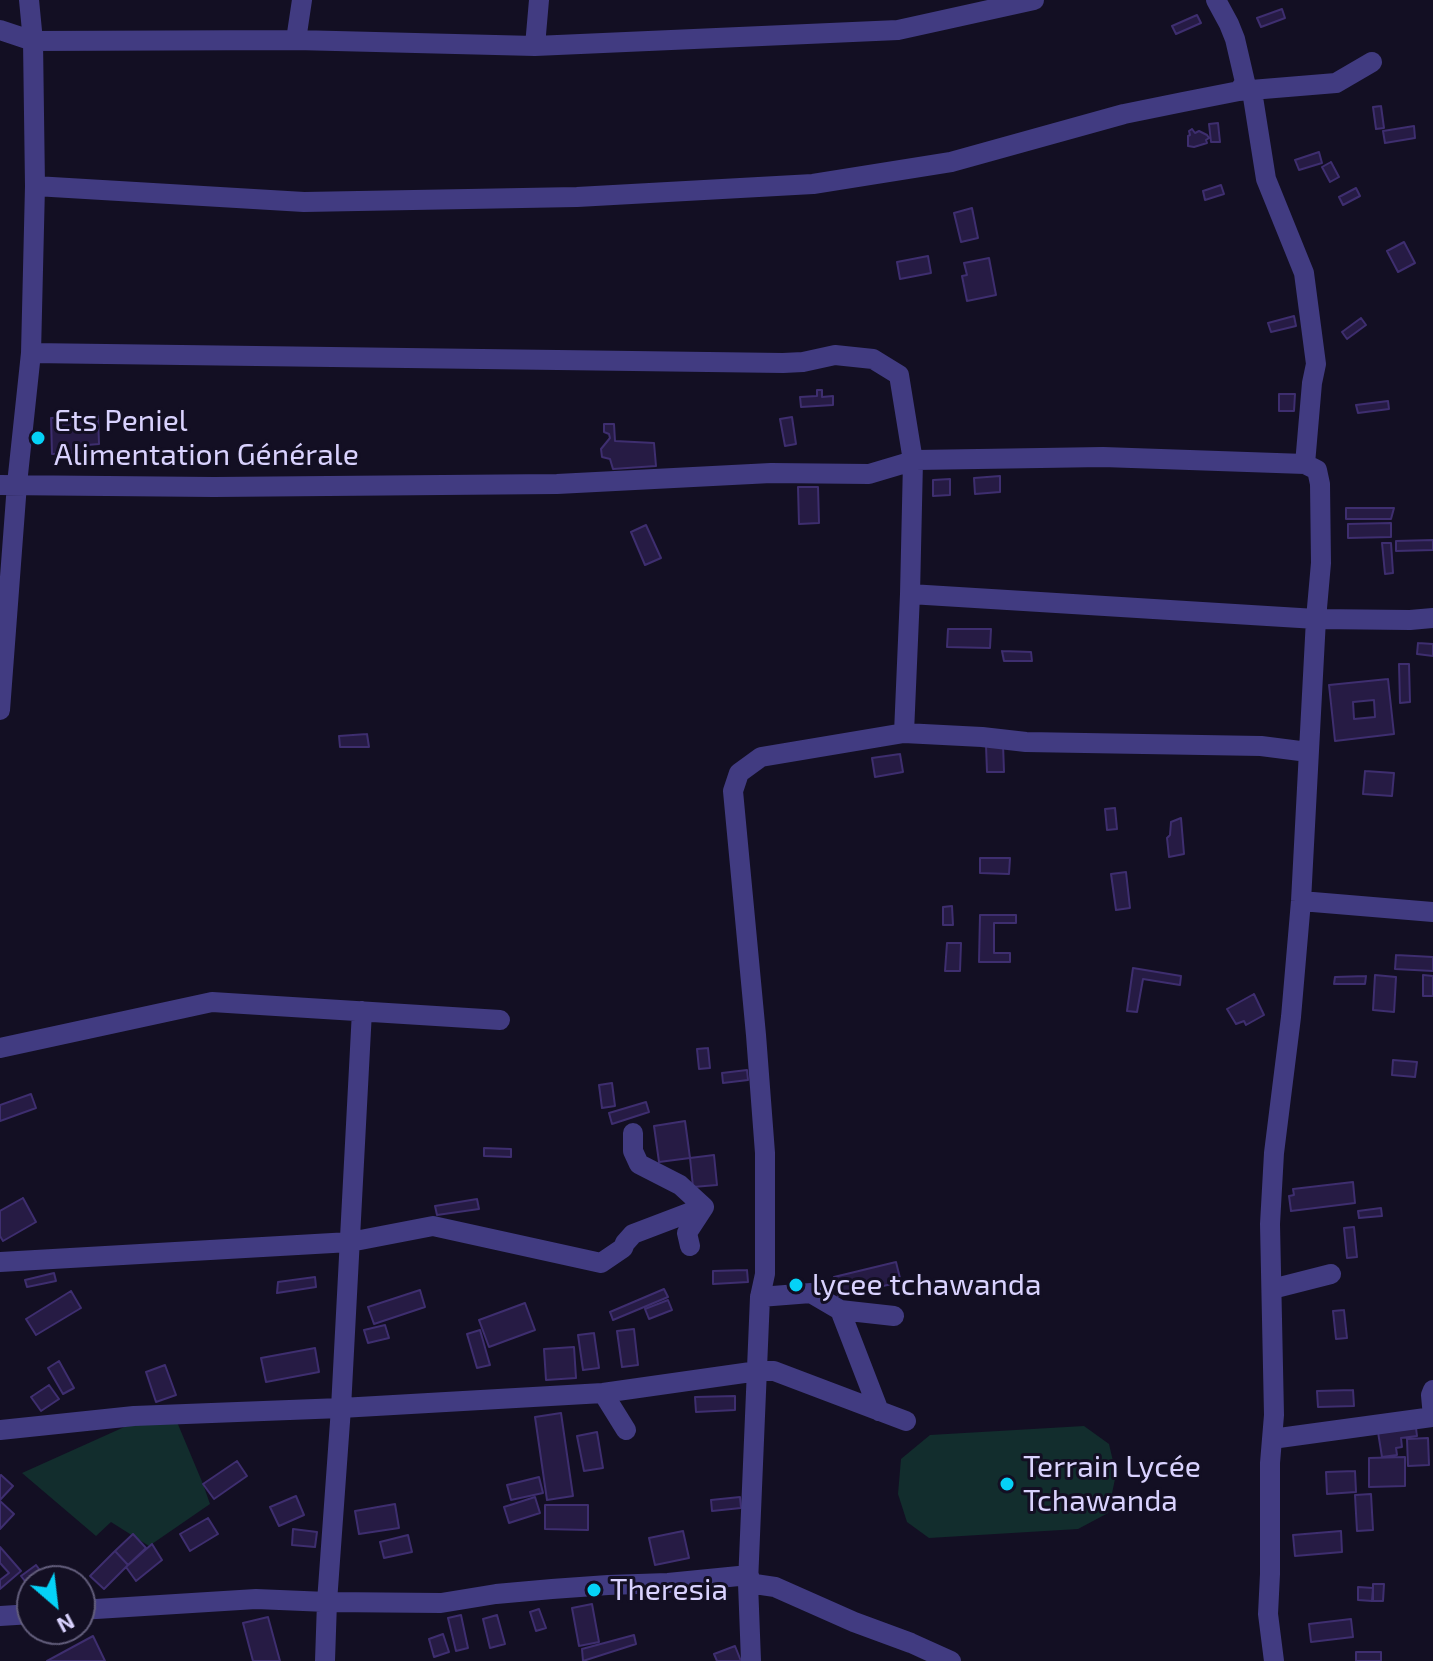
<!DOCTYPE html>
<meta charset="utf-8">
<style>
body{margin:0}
#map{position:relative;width:1433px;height:1661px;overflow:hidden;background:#130f23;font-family:"Exo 2",sans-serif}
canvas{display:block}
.north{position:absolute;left:16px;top:1565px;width:80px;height:80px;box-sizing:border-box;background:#130f23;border:2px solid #625d7b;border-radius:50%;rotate:152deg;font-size:22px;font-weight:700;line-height:32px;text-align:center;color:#d9d2fe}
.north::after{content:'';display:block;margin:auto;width:28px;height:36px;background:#05d2f7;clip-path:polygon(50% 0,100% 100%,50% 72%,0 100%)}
</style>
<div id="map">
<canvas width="1433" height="1661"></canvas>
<div class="north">N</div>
</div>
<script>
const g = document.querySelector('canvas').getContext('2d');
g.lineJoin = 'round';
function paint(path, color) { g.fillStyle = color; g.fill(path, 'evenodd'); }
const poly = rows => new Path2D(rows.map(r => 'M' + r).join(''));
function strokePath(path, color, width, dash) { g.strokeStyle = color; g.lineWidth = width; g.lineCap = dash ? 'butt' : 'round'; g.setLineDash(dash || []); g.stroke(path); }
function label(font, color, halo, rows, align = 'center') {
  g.font = font + ' "Exo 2",sans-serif'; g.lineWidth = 6; g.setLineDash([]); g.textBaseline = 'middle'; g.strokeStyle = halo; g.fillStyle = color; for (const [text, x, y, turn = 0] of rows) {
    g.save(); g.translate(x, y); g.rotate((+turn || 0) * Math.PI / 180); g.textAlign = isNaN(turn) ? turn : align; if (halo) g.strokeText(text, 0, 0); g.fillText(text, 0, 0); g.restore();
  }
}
paint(poly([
 [177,1422,203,1484,210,1504,149,1546,111,1522,96,1536,22,1473,131,1424],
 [1084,1426,1109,1444,1116,1474,1108,1513,1078,1529,929,1538,907,1522,898,1494,901,1459,930,1435]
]), '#122d2d');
const building = poly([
 [1282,9,1285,18,1261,27,1257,18,1282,9],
 [1197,15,1201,23,1176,34,1172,26,1197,15],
 [1381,106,1384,128,1376,129,1373,107,1381,106],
 [1218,123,1220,142,1211,142,1209,124,1218,123],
 [1414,126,1415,138,1385,143,1383,131,1414,126],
 [1192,129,1195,133,1199,131,1207,135,1209,138,1206,140,1207,143,1194,147,1188,146,1188,136,1190,135,1189,131,1192,129],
 [1319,152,1322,163,1299,170,1295,160,1319,152],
 [1331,162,1339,177,1330,182,1322,167,1331,162],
 [1221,185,1224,194,1205,200,1203,191,1221,185],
 [1356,188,1360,196,1343,205,1339,197,1356,188],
 [972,208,978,238,961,242,954,213,972,208],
 [1404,242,1415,263,1398,272,1387,251,1404,242],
 [928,256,931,273,900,279,897,262,928,256],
 [989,258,996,295,967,301,962,276,967,275,964,263,989,258],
 [1294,316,1296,326,1271,332,1268,323,1294,316],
 [1361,318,1366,325,1347,339,1342,332,1361,318],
 [817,390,822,390,822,397,833,396,833,405,801,407,800,397,817,396,817,390],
 [1279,394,1295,394,1294,411,1279,411,1279,394],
 [1388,401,1389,409,1358,413,1356,405,1388,401],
 [98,416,99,444,87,445,87,453,52,454,51,418,98,416],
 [792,417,796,444,785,446,780,419,792,417],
 [604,424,614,424,615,441,654,443,656,466,613,469,610,459,602,457,601,449,610,438,609,434,604,432,604,424],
 [1000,476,1000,492,975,494,974,478,1000,476],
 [950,479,950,495,933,496,933,480,950,479],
 [798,487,818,487,819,523,799,524,798,487],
 [1346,508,1394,508,1391,519,1346,519,1346,508],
 [1391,523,1391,537,1348,538,1348,524,1391,523],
 [646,525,661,558,645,565,631,532,646,525],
 [1433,540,1433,550,1396,551,1396,541,1433,540],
 [1382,543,1391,543,1393,573,1385,574,1382,543],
 [948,629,991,629,990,648,947,647,948,629],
 [1418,643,1433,644,1433,656,1417,654,1418,643],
 [1002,651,1031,652,1032,661,1004,661,1002,651],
 [1399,664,1409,664,1410,702,1400,703,1399,664],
 [1388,679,1394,734,1335,741,1329,685,1388,679],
 [1374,700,1375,717,1354,719,1353,702,1374,700],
 [367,734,369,747,340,747,339,736,367,734],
 [1003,744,1004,772,987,772,986,745,1003,744],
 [900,754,903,772,875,777,872,758,900,754],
 [1365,771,1394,773,1392,796,1363,794,1365,771],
 [1115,808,1117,829,1107,830,1105,809,1115,808],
 [1181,818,1184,854,1169,857,1167,838,1170,835,1171,822,1181,818],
 [980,858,1010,858,1009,874,980,873,980,858],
 [1126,872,1130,908,1116,910,1111,874,1126,872],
 [952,906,953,925,943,925,943,907,952,906],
 [980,915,1016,915,1016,923,994,923,994,953,1010,953,1010,962,979,962,980,915],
 [947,943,961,943,960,971,945,971,947,943],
 [1396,955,1433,957,1433,971,1395,969,1396,955],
 [1133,968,1181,976,1180,985,1143,979,1137,1012,1127,1011,1133,968],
 [1375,975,1396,977,1394,1012,1373,1010,1375,975],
 [1423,975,1433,976,1433,996,1423,996,1423,975],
 [1366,976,1365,984,1334,984,1335,977,1366,976],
 [1254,994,1264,1015,1246,1025,1244,1021,1236,1024,1227,1009,1254,994],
 [708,1048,710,1068,699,1069,697,1049,708,1048],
 [1393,1060,1417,1062,1415,1077,1392,1075,1393,1060],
 [747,1070,748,1080,723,1083,722,1073,747,1070],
 [612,1083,615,1106,602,1108,599,1085,612,1083],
 [31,1094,36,1108,0,1121,0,1105,31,1094],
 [646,1102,649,1112,612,1124,609,1113,646,1102],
 [685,1121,690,1158,659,1162,654,1126,685,1121],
 [484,1148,511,1149,511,1157,484,1156,484,1148],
 [714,1155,717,1185,693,1187,690,1158,714,1155],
 [1353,1182,1355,1203,1291,1211,1289,1196,1294,1195,1293,1189,1353,1182],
 [23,1198,36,1222,3,1241,0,1236,0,1211,23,1198],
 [477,1199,479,1209,437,1215,435,1206,477,1199],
 [1381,1208,1382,1216,1359,1218,1358,1211,1381,1208],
 [1354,1227,1357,1257,1347,1258,1344,1228,1354,1227],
 [896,1262,901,1282,838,1296,834,1277,896,1262],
 [747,1270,748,1282,713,1284,713,1271,747,1270],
 [54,1273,56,1281,27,1287,25,1280,54,1273],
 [315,1277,316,1287,277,1293,278,1282,315,1277],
 [664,1289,668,1297,613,1320,610,1312,664,1289],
 [420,1290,425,1307,374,1324,368,1307,420,1290],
 [71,1291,81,1308,36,1335,26,1319,71,1291],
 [668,1300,672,1310,649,1319,645,1309,668,1300],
 [525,1303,535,1330,489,1347,479,1320,525,1303],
 [1344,1310,1347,1338,1336,1339,1333,1311,1344,1310],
 [385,1325,389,1338,368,1343,364,1330,385,1325],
 [634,1329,638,1365,622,1367,617,1331,634,1329],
 [480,1330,490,1365,477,1368,467,1334,480,1330],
 [594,1333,599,1368,583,1370,578,1335,594,1333],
 [574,1347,576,1378,546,1380,544,1349,574,1347],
 [315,1348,319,1372,266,1382,261,1358,315,1348],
 [59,1361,74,1388,63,1394,48,1368,59,1361],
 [165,1365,176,1395,156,1402,146,1372,165,1365],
 [49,1385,59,1399,41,1411,31,1397,49,1385],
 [1353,1390,1354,1406,1318,1407,1317,1391,1353,1390],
 [735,1396,735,1410,696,1412,695,1397,735,1396],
 [561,1413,573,1496,547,1500,535,1417,561,1413],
 [1416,1428,1417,1436,1401,1438,1402,1447,1396,1448,1397,1455,1382,1457,1378,1432,1416,1428],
 [597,1432,603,1468,584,1471,577,1436,597,1432],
 [1428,1438,1429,1465,1408,1466,1407,1439,1428,1438],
 [1405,1457,1405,1486,1369,1487,1369,1458,1405,1457],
 [237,1461,247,1476,214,1499,203,1484,237,1461],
 [1355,1471,1356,1492,1327,1494,1326,1472,1355,1471],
 [1,1475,13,1486,0,1500,0,1476,1,1475],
 [539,1477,543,1493,511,1500,507,1485,539,1477],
 [1371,1494,1373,1530,1357,1531,1355,1495,1371,1494],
 [296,1496,304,1515,279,1526,270,1507,296,1496],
 [535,1497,540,1513,509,1523,504,1507,535,1497],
 [740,1497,741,1508,712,1511,711,1500,740,1497],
 [0,1501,14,1514,0,1529,0,1501],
 [395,1504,399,1528,359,1534,355,1511,395,1504],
 [545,1505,588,1505,588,1530,545,1529,545,1505],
 [208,1518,218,1534,190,1551,180,1534,208,1518],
 [293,1529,317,1532,315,1547,292,1545,293,1529],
 [683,1531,689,1558,655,1565,649,1538,683,1531],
 [1341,1531,1342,1552,1295,1556,1293,1535,1341,1531],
 [133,1534,146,1548,128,1565,115,1551,133,1534],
 [408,1535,412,1552,384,1558,380,1542,408,1535],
 [152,1544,162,1560,136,1581,126,1567,152,1544],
 [0,1547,21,1571,0,1589,0,1580,9,1573,0,1563,0,1547],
 [115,1551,128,1565,104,1589,90,1576,115,1551],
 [36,1565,48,1581,32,1581,32,1590,21,1576,36,1565],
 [1373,1584,1384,1584,1383,1601,1373,1601,1373,1584],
 [1358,1587,1373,1588,1372,1601,1358,1600,1358,1587],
 [592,1604,599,1642,579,1646,572,1608,592,1604],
 [539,1609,546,1628,536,1631,530,1612,539,1609],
 [461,1615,468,1648,456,1651,448,1618,461,1615],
 [497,1615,505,1644,490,1648,483,1619,497,1615],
 [268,1617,280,1661,253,1661,243,1623,268,1617],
 [1351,1619,1353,1637,1311,1642,1309,1624,1351,1619],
 [443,1634,449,1652,434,1657,429,1639,443,1634],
 [634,1635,636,1644,583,1661,582,1649,634,1635],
 [93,1636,105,1661,47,1661,93,1636],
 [735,1646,741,1661,717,1661,714,1654,735,1646],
 [1356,1652,1381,1652,1381,1661,1356,1661,1356,1652]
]);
paint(building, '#261b44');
strokePath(building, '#3e2e6f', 2);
strokePath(poly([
 [1216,0,1229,24,1235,39,1245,82,1239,91],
 [0,30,33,41,296,40,535,46,898,30,1034,0],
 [296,40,302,0],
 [535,46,539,0],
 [1252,91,1266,179,1304,273,1316,364,1312,383,1305,464],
 [35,186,304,202,577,197,813,184,951,162,1124,114,1183,102,1239,91,1336,83,1372,62],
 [31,353,783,363,803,362,835,355,873,359,899,375,913,461,910,594,904,733,761,757,739,773,733,791,756,1035,765,1153,765,1274,760,1297,748,1583,751,1661],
 [0,485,214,487,557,484,771,473,869,474,916,460,1103,457,1305,464,1317,470,1320,484,1321,563,1316,619,1410,620,1433,618],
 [910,594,1316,619,1301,901,1291,1017,1274,1153,1270,1224,1274,1415,1270,1463,1270,1574,1268,1614,1274,1661],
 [0,710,17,484,31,353,35,186,33,41,29,0],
 [904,733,982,737,1026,742,1261,746,1308,752],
 [1301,901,1433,912],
 [0,1048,212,1002,500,1020],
 [690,1246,687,1233,704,1207],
 [0,1262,350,1242,433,1226,601,1263,623,1248,625,1243,633,1234,704,1207,680,1185,639,1164,633,1151,633,1133],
 [1272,1289,1331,1274],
 [760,1297,811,1293,840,1310,894,1316],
 [840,1310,879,1411],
 [603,1393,626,1430],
 [1433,1417,1431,1395,1433,1390],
 [0,1430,134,1416,341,1408,603,1393,758,1371,774,1371,906,1421],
 [1272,1439,1433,1417],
 [748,1583,775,1587,854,1622,911,1643,951,1661],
 [80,1610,256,1599,327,1602,441,1603,496,1594,552,1589,608,1585,668,1583,749,1575],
 [0,1616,32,1614],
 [325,1661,327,1602,341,1408,362,1011]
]), '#413b81', 20);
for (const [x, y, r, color] of [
 [38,438,8,"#05d2f7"],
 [796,1285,8,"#05d2f7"],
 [1007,1484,8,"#05d2f7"],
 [594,1590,8,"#05d2f7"]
]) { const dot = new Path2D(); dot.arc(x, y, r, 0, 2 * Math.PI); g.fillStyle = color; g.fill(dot); strokePath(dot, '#130f23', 3); }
label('30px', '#d9d2fe', '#130f23', [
 ["Ets Peniel",54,421],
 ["Alimentation Générale",54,455],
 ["lycee tchawanda",812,1285],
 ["Terrain Lycée",1023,1467],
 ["Tchawanda",1023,1501],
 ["Theresia",610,1590]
], 'left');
</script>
